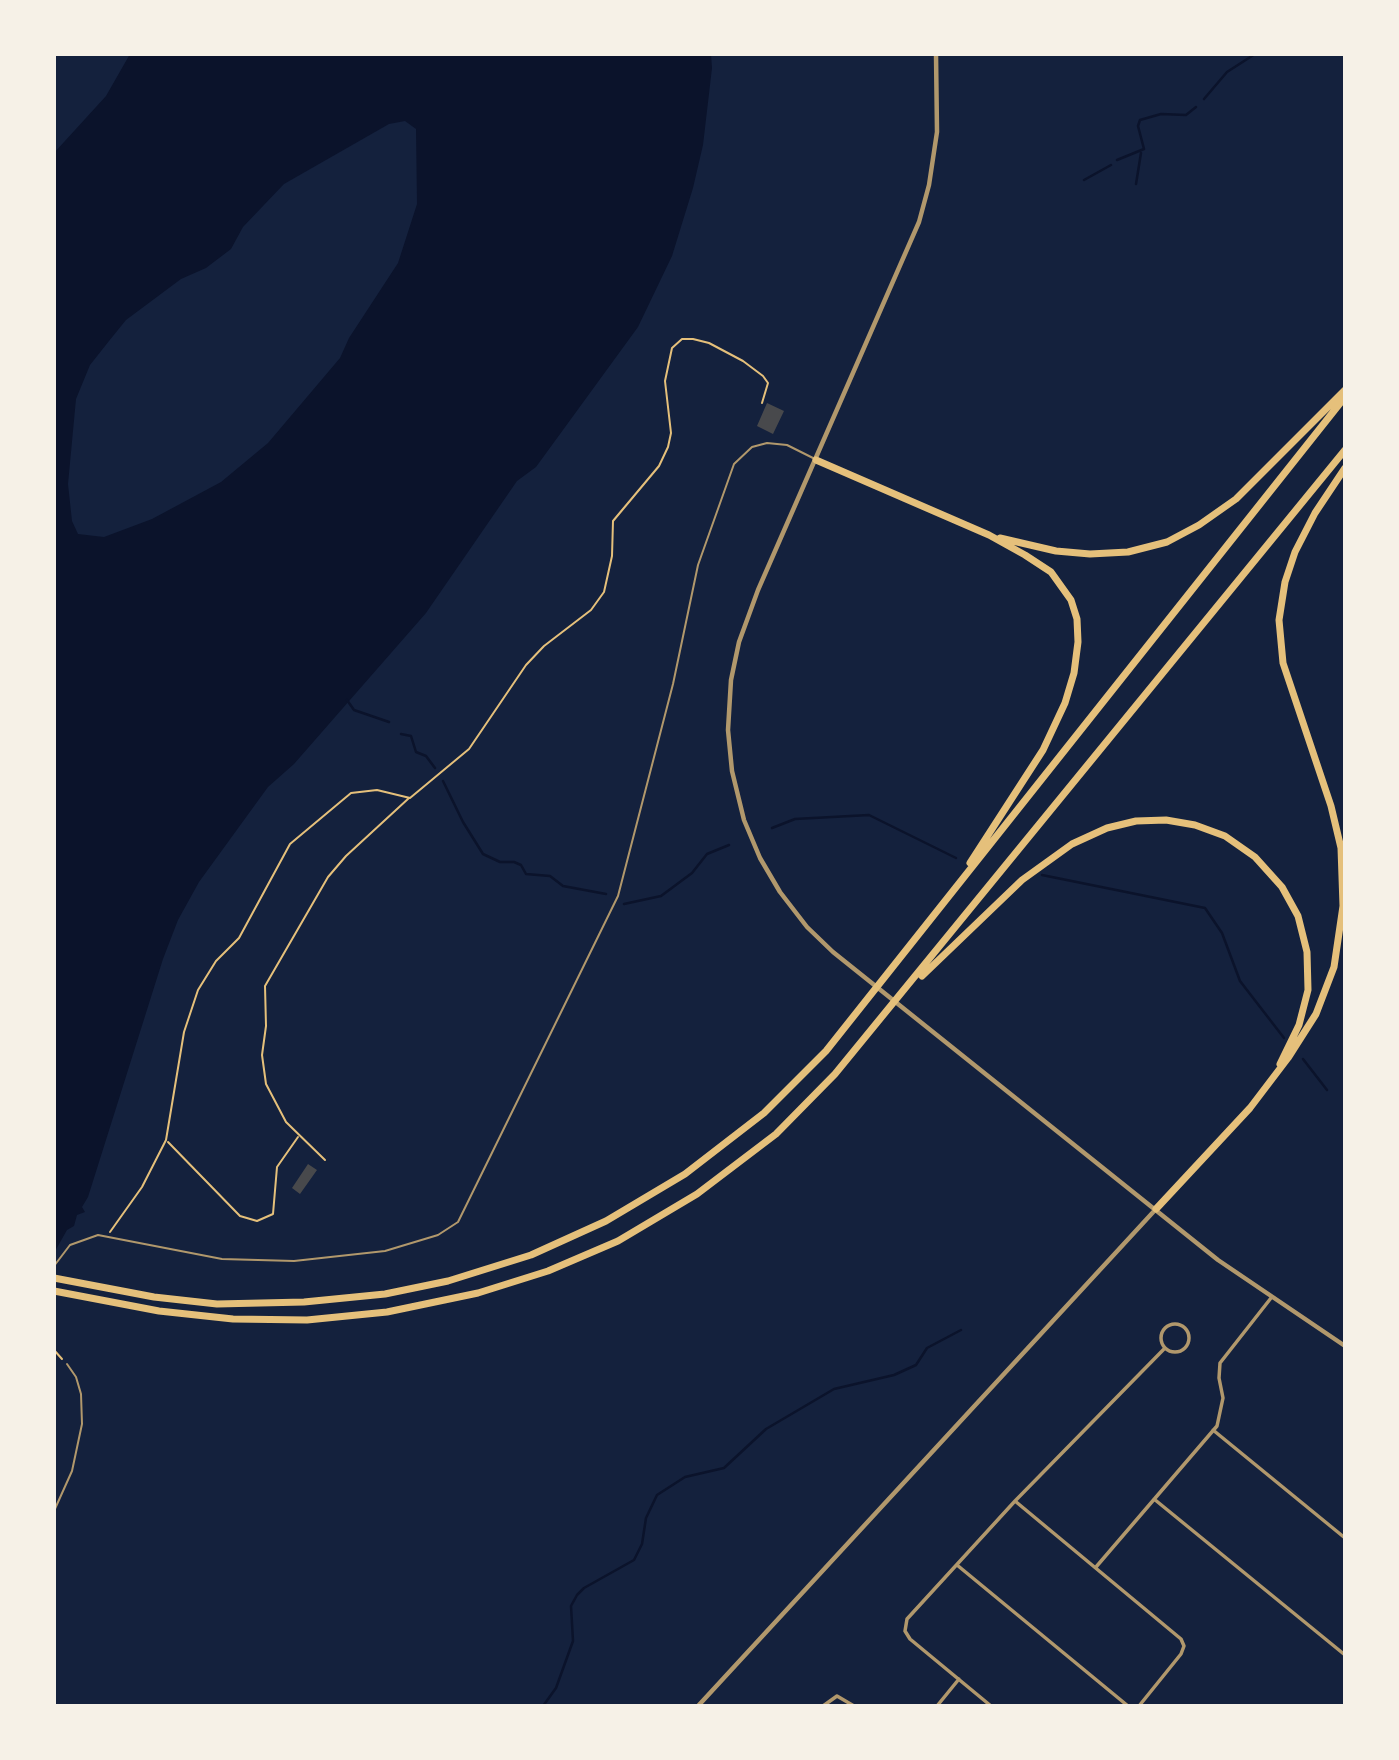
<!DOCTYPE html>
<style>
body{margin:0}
#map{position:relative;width:1399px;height:1760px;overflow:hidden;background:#14213d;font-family:"Fira Sans Condensed",sans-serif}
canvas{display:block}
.frame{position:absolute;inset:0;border:56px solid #f6f1e7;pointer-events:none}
</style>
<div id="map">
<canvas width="1399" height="1760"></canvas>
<div class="frame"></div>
</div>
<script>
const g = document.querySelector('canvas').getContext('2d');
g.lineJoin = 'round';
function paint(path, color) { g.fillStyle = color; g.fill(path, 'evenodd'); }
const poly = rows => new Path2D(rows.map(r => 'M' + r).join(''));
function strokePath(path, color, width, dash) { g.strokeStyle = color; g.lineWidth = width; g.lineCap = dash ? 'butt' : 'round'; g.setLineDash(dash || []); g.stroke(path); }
paint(poly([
 [130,54,711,54,712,68,703,145,693,188,672,256,638,327,536,467,517,481,426,613,294,764,268,787,199,882,178,920,163,959,88,1197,82,1207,85,1212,77,1215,74,1226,67,1230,54,1253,54,153,106,96],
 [405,121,416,129,417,204,398,263,349,338,340,358,268,443,221,482,152,519,104,537,78,534,72,521,68,484,76,399,90,365,109,341,126,320,181,279,206,268,231,249,243,227,284,184,389,124]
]), '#0b132b');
strokePath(poly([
 [1204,99,1227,72,1255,54],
 [1117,160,1144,149,1138,126,1140,120,1161,114,1186,115,1196,107],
 [1084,180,1111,165],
 [1136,184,1141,153],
 [347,700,354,710,389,722],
 [401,734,411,736,416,752,426,756,435,768],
 [443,781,463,822,483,854,500,862,514,862,521,865,526,874,550,876,563,886,606,894],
 [772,828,795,819,869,815,956,858],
 [1042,875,1205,908,1222,933,1240,981,1284,1038],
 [624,904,661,896,692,873,707,854,729,845],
 [1303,1059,1327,1090],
 [543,1706,556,1688,573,1641,571,1606,577,1595,584,1588,634,1560,642,1544,646,1518,657,1495,685,1477,724,1468,766,1429,834,1389,894,1375,916,1365,927,1348,961,1330]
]), '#0b132b', 2.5);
paint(poly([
 [767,403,784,411,773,434,757,426],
 [308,1164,317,1170,300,1194,292,1188]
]), '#48494c');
strokePath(poly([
 [168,1142,240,1216,257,1221,273,1214,277,1167,298,1137],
 [325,1160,286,1122,266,1084,262,1055,266,1026,265,986,328,877,346,856,409,798],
 [110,1232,142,1187,166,1140,184,1032,198,990,216,961,239,938,290,844,351,793,377,790,410,798,469,749,526,665,544,646,591,610,604,592,612,556,613,521,659,466,668,447,671,433,665,381,672,348,682,339,693,339,709,343,743,361,763,376,768,383,762,403],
 [54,1350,62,1359]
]), '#e5c07b', 2);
strokePath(poly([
 [54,1266,70,1245,98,1235,222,1259,294,1261,385,1251,438,1235,458,1222,618,896,673,684,698,565,734,464,752,447,767,443,787,445,815,459],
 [54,1511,72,1471,82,1424,81,1394,76,1377,67,1364]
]), '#b1986c', 2);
strokePath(poly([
 '1161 1338a14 14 0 1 1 28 0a14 14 0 1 1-28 0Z',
 [1213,1430,1345,1538],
 [1154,1499,1345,1655],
 [1015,1501,1181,1639,1184,1646,1181,1654,1139,1706],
 [957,1565,1128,1706],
 [1096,1567,1217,1426,1223,1398,1219,1378,1220,1363,1271,1298],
 [823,1706,837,1696,854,1706],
 [937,1706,959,1679],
 [991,1706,910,1639,905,1631,907,1619,1015,1501,1165,1348]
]), '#b1986c', 3.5);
strokePath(poly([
 [936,54,937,132,929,185,919,222,758,590,739,642,731,680,728,730,732,771,744,820,760,858,780,892,807,927,833,952,1218,1260,1345,1346],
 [698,1706,1156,1209]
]), '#b1986c', 4.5);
strokePath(poly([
 [816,460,989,535,1025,555,1051,572,1071,600,1077,619,1078,642,1074,673,1065,703,1043,750,970,863],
 [1000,538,1056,551,1090,554,1128,552,1167,542,1199,525,1236,499,1345,390],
 [922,976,1022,880,1072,844,1107,828,1136,821,1166,820,1195,825,1225,836,1255,857,1282,887,1298,916,1307,952,1308,990,1299,1025,1280,1064],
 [1156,1209,1250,1108,1288,1058,1316,1014,1334,967,1343,906,1341,848,1331,806,1283,663,1279,620,1285,582,1295,552,1315,513,1345,468],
 [54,1278,154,1297,217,1304,304,1302,385,1294,448,1281,531,1255,606,1221,685,1174,764,1113,826,1051,1345,397],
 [54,1291,159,1311,233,1319,307,1320,387,1312,478,1293,548,1271,618,1241,697,1194,776,1134,835,1074,1345,450]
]), '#e5c07b', 7);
</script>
